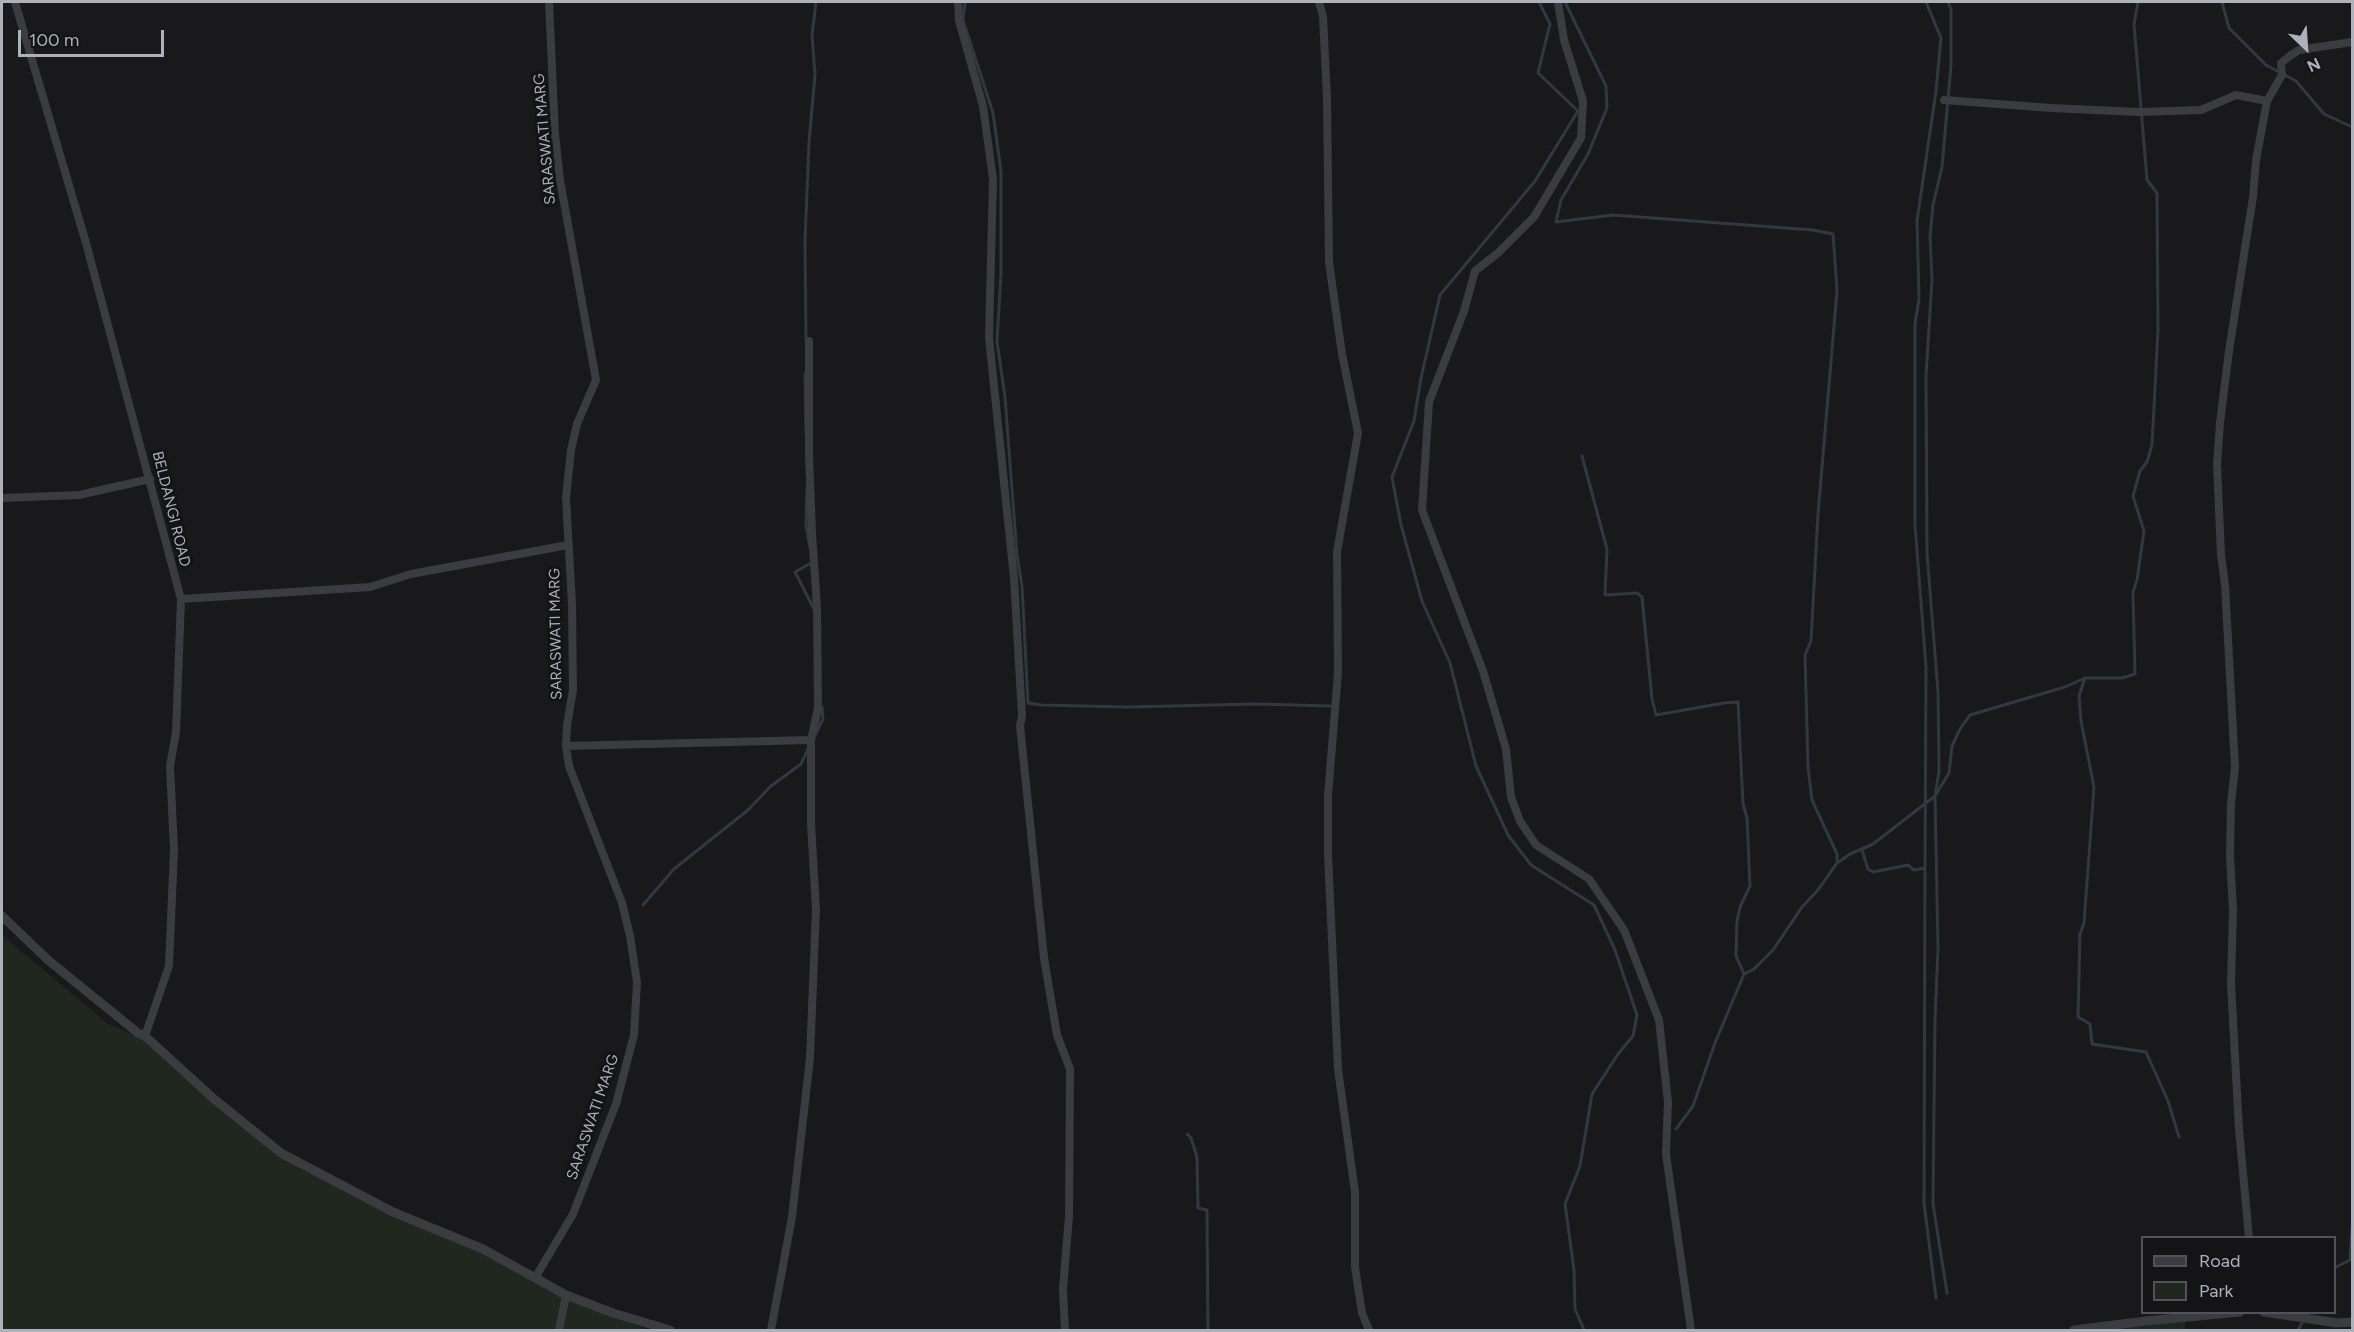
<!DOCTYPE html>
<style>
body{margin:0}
#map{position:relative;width:2354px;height:1332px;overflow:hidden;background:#19191b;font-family:Figtree,sans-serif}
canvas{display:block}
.frame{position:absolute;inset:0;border:3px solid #acb2bb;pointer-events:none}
.legend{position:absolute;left:2141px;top:1236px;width:195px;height:78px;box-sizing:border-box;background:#141416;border:2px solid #515358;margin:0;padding:8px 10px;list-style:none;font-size:18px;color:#acb2bb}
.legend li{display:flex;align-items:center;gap:12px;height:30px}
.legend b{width:30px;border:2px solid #515358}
.north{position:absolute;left:2276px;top:18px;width:60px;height:60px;-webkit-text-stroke:4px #141416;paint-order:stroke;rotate:155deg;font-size:16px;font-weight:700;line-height:24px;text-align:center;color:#acb2bb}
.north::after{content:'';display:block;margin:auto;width:21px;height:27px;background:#acb2bb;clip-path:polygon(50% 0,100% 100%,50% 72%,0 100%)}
.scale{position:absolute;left:18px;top:30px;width:146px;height:27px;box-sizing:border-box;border:3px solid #acb2bb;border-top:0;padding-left:8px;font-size:18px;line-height:21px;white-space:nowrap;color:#acb2bb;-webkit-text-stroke:4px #141416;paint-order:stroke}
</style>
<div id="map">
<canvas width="2354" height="1332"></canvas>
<div class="frame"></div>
<ul class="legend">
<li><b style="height:8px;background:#3a3c40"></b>Road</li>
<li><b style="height:16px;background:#1f271f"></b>Park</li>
</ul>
<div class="north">N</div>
<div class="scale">100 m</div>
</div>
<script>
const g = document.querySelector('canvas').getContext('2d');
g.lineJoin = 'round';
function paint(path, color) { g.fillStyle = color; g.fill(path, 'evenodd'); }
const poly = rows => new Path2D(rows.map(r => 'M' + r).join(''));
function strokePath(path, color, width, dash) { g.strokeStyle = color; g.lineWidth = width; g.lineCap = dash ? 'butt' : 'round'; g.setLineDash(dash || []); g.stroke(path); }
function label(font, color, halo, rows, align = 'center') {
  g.font = font + ' Figtree,sans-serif'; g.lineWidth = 6; g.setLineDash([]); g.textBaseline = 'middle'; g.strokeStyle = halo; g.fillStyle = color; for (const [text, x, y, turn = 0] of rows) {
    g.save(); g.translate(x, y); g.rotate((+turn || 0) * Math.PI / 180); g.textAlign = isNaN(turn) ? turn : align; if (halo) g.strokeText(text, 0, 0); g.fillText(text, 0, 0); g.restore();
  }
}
paint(poly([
 [2,935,107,1023,150,1042,261,1140,427,1226,595,1308,649,1330,2,1330],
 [2185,1318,2185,1330,2074,1330]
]), '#1f271f');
strokePath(poly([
 [965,2,963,20,993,113,1001,171,1001,274,997,341,1005,397,1017,555,1022,586,1028,703,1041,705,1127,707,1257,704,1331,706],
 [1539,2,1550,24,1538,73,1578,111,1535,181,1440,295,1421,378,1414,421,1392,477,1401,525,1422,601,1450,663,1476,766,1508,835,1531,865,1594,905,1615,950,1637,1015,1633,1036,1618,1054,1592,1094,1580,1166,1565,1204,1574,1270,1575,1309,1584,1330],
 [1565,2,1606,86,1607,108,1588,154,1561,200,1556,222,1613,215,1813,230,1833,234,1837,291,1818,514,1811,641,1805,655,1808,767,1812,800,1837,854,1837,863],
 [2222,2,2229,28,2266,65,2296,81,2324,114,2352,127],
 [806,340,805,241,809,142,815,75,812,35,816,2],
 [805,374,806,433],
 [1582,456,1607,549,1605,595,1637,593,1642,597,1652,699,1656,715,1724,703,1738,702,1743,804,1747,818,1750,886,1740,907,1737,921,1736,956,1744,974],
 [807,488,806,526,810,547],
 [813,562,795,572,814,609],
 [2085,678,2079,696,2081,721,2094,787,2084,923,2080,934,2078,1017,2090,1024,2092,1044,2146,1052,2168,1101,2179,1137],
 [815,735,823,719,822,707],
 [1862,850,1868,869,1873,872,1908,865,1914,870,1925,868,1924,1203,1936,1298],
 [1925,868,1926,667,1915,525,1915,324,1919,299,1917,221,1936,91,1941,38,1926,2],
 [643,905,674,869,748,810,771,786,801,764,808,749],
 [1676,1129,1693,1106,1715,1043,1744,974,1754,969,1773,950,1802,907,1818,890,1837,863,1850,854,1873,844,1935,796,1949,773,1952,746,1960,729,1970,715,2065,687,2085,678,2122,678,2135,674,2133,592,2137,580,2144,531,2133,496,2140,471,2147,462,2152,445,2158,330,2157,193,2147,180,2134,24,2138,2],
 [1187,1134,1191,1138,1197,1157,1198,1208,1207,1210,1208,1330],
 [2334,1268,2350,1260,2352,1227],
 [1947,1293,1933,1204,1935,1020,1938,948,1935,796,1939,771,1938,692,1927,553,1926,376,1932,280,1930,236,1933,205,1942,167,1951,65,1951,9,1948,2],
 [2298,1330,2302,1323]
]), '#2f3a40', 3);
strokePath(poly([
 [15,2,86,243,181,599,176,732,170,766,174,850,169,966,145,1036],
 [958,2,959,21,983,106,993,179,989,338,1014,578,1022,716,1020,726,1044,958,1057,1035,1070,1069,1069,1216,1063,1289,1065,1330],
 [1319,2,1323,16,1327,98,1329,262,1342,354,1358,433,1337,552,1338,673,1328,795,1328,855,1338,1069,1355,1192,1355,1267,1362,1313,1369,1330],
 [1558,2,1564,40,1583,101,1581,138,1534,217,1498,253,1475,271,1464,311,1429,402,1422,510,1483,671,1506,749,1511,797,1520,821,1536,845,1589,879,1624,930,1659,1020,1668,1102,1666,1154,1691,1330],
 [1944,100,2051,108,2139,112,2201,110,2236,95,2267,101],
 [2,498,79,495,150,479],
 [181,599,370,587,411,574,568,545],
 [566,746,811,740],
 [2249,1238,2239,1129,2231,984,2233,910,2230,856,2231,804,2235,767,2225,585,2221,555,2217,464,2220,423,2229,351,2253,197,2256,160,2267,101,2282,75,2281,63,2291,55,2299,50,2352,42],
 [535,1278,573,1214,616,1104,634,1035,637,982,630,936,622,903,569,766,566,746,567,725,573,690,572,603,566,498,571,450,577,424,596,380,560,180,555,134,549,2],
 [559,1330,566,1295],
 [771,1330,792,1217,810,1058,816,910,811,823,811,740,818,708,817,607,812,533,809,455,809,341]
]), '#3a3c40', 8);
strokePath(poly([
 [2,916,48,960,138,1033,145,1036,214,1099,281,1153,393,1212,483,1249,566,1295,613,1313,670,1330],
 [2264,1312,2337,1323,2352,1322],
 [2074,1330,2146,1321,2240,1312]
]), '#3a3c40', 9);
label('15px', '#acb2bb', '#141416', [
 ["SARASWATI MARG",545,139,-95],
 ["BELDANGI ROAD",171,509,76],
 ["SARASWATI MARG",556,634,-91],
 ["SARASWATI MARG",593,1117,-71]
]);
</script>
